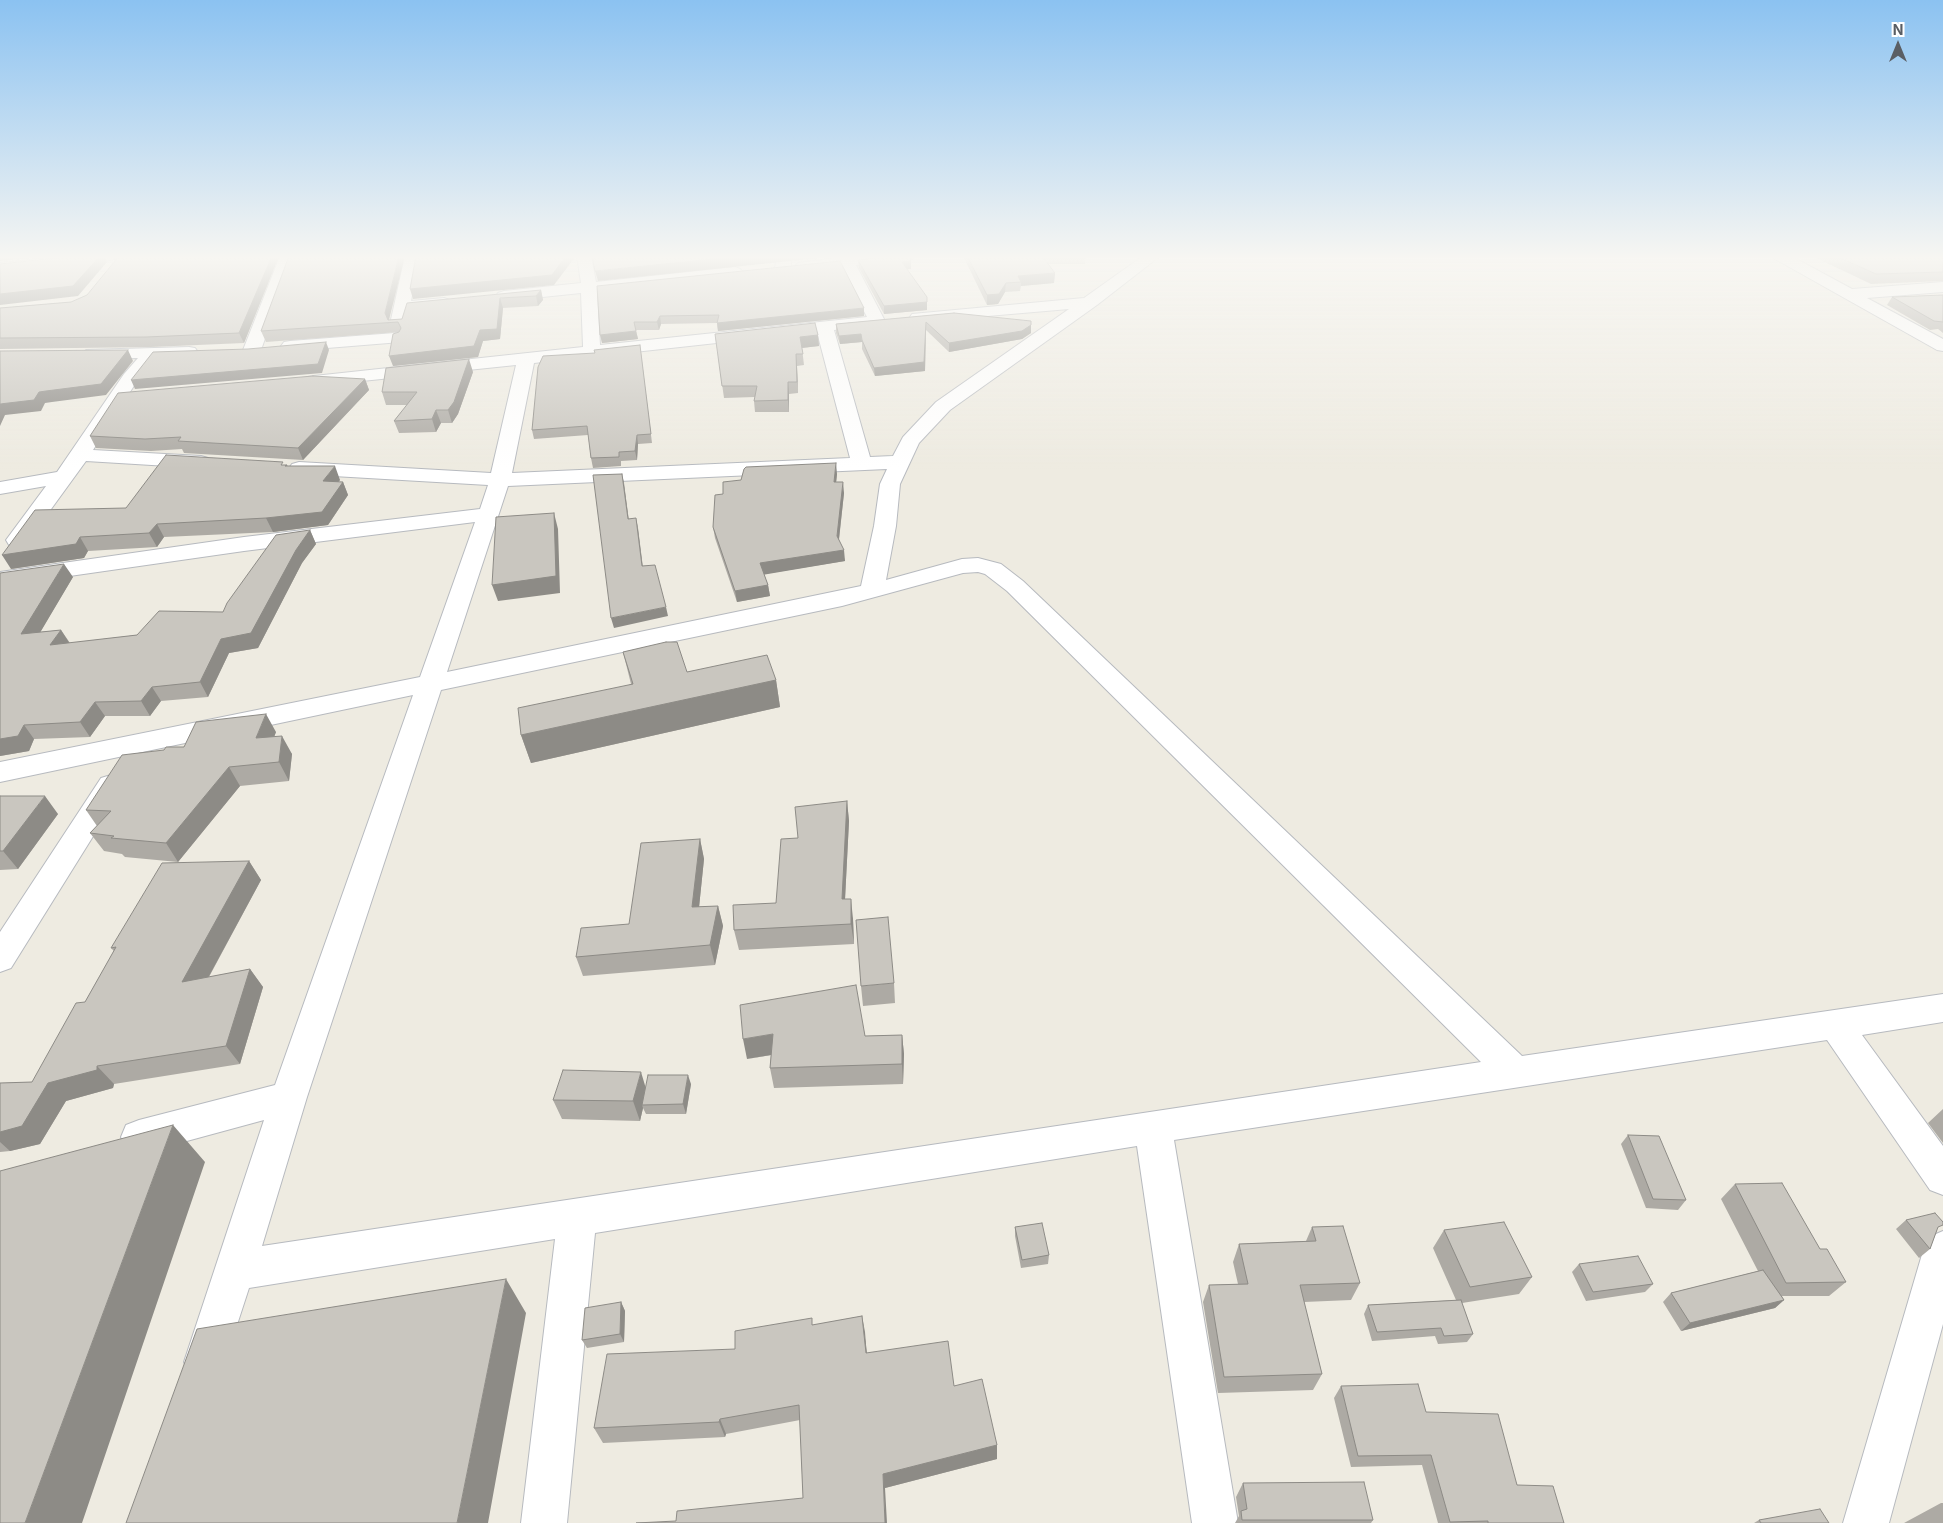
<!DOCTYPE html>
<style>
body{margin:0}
#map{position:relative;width:1943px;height:1523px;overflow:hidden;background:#eeebe1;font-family:Inter,sans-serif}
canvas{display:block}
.north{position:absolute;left:1873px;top:20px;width:50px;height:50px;-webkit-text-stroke:4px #fff;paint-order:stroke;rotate:0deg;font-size:14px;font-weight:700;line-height:20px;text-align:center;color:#5a5e64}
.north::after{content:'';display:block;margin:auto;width:18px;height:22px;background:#5a5e64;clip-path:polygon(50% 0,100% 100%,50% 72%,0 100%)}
</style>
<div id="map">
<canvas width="1943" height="1523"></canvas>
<div class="north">N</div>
</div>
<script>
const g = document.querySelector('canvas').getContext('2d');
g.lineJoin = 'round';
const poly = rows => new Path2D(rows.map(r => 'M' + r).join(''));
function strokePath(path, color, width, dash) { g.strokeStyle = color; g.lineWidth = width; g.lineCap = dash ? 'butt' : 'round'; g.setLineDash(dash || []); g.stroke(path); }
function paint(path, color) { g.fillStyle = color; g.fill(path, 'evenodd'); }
const minor = poly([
 [69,256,116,256,114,259,109,260,0,273,0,263,69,256],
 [280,256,294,256,261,350,258,354,252,355,246,354,243,350,280,256],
 [405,256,419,256,411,301,444,298,450,300,452,303,450,306,444,308,409,311,406,324,404,328,398,329,392,328,390,324,405,256],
 [577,256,591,256,596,282,735,267,740,269,743,272,740,275,735,277,597,291,600,345,867,317,841,267,803,271,798,269,795,266,798,263,846,257,914,256,912,259,907,260,856,265,885,321,883,324,877,326,834,330,870,457,893,456,903,437,936,402,1069,309,918,322,912,320,910,317,912,314,1084,298,1143,256,1160,256,1097,305,950,410,919,443,900,484,896,526,886,580,962,559,978,558,1001,564,1023,581,1522,1056,1943,994,1943,1022,1862,1035,1943,1146,1943,1195,1930,1190,1827,1040,1174,1140,1238,1523,1192,1523,1137,1146,595,1233,567,1523,521,1523,555,1239,249,1288,220,1377,205,1383,190,1377,184,1362,264,1120,139,1154,126,1149,121,1137,126,1125,139,1120,275,1085,413,695,0,782,0,762,420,677,475,522,244,551,0,586,0,572,244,537,480,509,488,485,299,474,292,472,289,468,292,464,299,462,491,473,516,365,314,386,308,385,305,381,308,377,314,376,583,347,581,293,504,301,498,299,496,296,498,293,504,291,581,283,577,256],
 [817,332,850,458,512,473,534,363,817,332],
 [887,469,880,484,874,526,861,586,447,672,508,486,887,469],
 [978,572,985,574,1007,591,1481,1062,262,1246,307,1097,441,690,842,606,963,573,978,572],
 [777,256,791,256,791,268,788,271,778,271,775,268,777,256],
 [1773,256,1791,256,1852,289,1943,282,1943,292,1867,298,1943,339,1943,351,1937,350,1775,259,1773,256],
 [395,333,401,334,403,338,401,342,290,351,284,350,281,346,284,342,290,341,395,333],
 [189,347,195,348,198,352,195,356,157,358,137,381,93,450,201,456,208,458,211,462,208,466,201,468,86,461,25,545,17,547,9,545,6,540,46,486,0,494,0,482,57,472,124,374,138,358,92,359,86,358,83,354,86,350,189,347],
 [111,775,121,778,125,785,11,968,0,972,0,932,101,778,111,775],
 [1943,1231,1943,1324,1889,1523,1843,1523,1923,1251,1929,1237,1943,1231]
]);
strokePath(minor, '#b7babf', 2);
paint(minor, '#fff');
paint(poly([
 [279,256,244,343,151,347,0,349,0,308,71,302],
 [963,256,1089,256,1086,256,1085,264,1048,264,1055,273,1054,283,1021,286,1020,291,1005,292,998,304,987,305],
 [1812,256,1943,256,1943,281,1871,284],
 [858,260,911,261,911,269,907,269,927,310,884,314,859,268],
 [597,286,864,316,718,331,717,323,661,324,659,330,636,330,638,339,602,343],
 [541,290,543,300,538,306,503,308,500,339,483,341,478,357,393,366,399,332,266,342,261,331,389,320,402,319],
 [1943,295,1943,333,1938,329,1930,330,1887,305,1892,297],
 [954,313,1031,333,1022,339,949,352,926,330,925,371,875,376,862,349,862,342,840,344,836,333,836,324],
 [715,334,818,335,819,346,802,348,804,365,797,366,798,393,789,394,789,412,755,412,754,401,755,397,724,398],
 [640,345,652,443,638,444,637,460,621,461,621,466,593,468,591,458,588,435,534,439,532,430,595,353],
 [473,372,458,414,452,423,441,423,436,432,399,433,394,421,407,405,386,405,382,392],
 [365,379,369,390,303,460,184,453,182,449,151,451,96,448,90,436],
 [284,465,287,465,288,466,340,480,338,482,343,482,348,495,328,525,273,532,164,537,157,547,88,551,84,558,11,569,126,508],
 [837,474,836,482,844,493,839,540,845,561,764,574,768,585,770,596,737,602,715,538,713,527,723,494,741,480],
 [310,530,316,544,302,563,258,648,229,653,208,697,161,701,150,716,105,716,90,737,34,739,29,751,0,756,0,573,73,577,40,632,61,630,70,643,137,635,223,612],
 [623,652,687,672,776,680,780,707,531,763,521,735,631,684],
 [276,732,274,736,292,754,289,781,240,786,178,862,125,857,122,854,104,851,90,833,97,826,86,810,164,750],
 [0,796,58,814,18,869,0,870],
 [847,801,849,821,845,899,853,919,854,944,739,950,734,930,776,903,798,838],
 [700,839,704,859,699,907,718,906,723,926,715,965,583,976,576,957,629,924],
 [249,861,261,880,209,977,250,969,263,987,240,1064,114,1084,113,1088,66,1101,40,1144,10,1151,0,1152,0,1083,32,1082,85,1002,114,951,111,948],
 [894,983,895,1003,863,1006,861,986],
 [902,1035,904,1054,903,1084,774,1088,770,1068,771,1055,747,1059,865,1036],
 [691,1084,686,1114,646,1114,643,1108,640,1121,562,1119,553,1100,646,1087],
 [1943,1109,1943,1143,1928,1123],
 [1628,1135,1686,1200,1678,1210,1646,1208,1621,1144],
 [1735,1184,1820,1249,1846,1282,1829,1296,1782,1296,1784,1300,1775,1308,1681,1331,1663,1302,1671,1293,1758,1271,1721,1199],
 [1906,1220,1937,1230,1930,1249,1919,1258,1896,1229],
 [1015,1227,1049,1255,1048,1264,1021,1268,1015,1236],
 [1312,1227,1360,1283,1351,1300,1304,1302,1322,1374,1313,1390,1218,1393,1203,1302,1209,1285,1238,1284,1233,1262,1239,1244,1306,1241],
 [1444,1230,1532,1277,1519,1294,1462,1303,1473,1334,1467,1342,1438,1344,1435,1336,1372,1341,1364,1314,1368,1305,1456,1300,1433,1248],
 [1579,1264,1653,1284,1645,1292,1586,1301,1572,1272],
 [621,1302,625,1311,624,1342,587,1348,582,1340],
 [862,1316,867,1353,954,1386,997,1445,997,1459,885,1488,803,1498,800,1420,726,1434,725,1437,603,1443,594,1428,735,1349,813,1325],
 [1341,1386,1517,1485,1564,1523,1438,1523,1422,1465,1351,1467,1334,1398],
 [1243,1483,1373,1520,1371,1523,1235,1523,1239,1516,1236,1497],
 [1941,1503,1943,1503,1943,1523,1904,1523],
 [1759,1520,1829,1523,1754,1523]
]), '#adaaa4');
paint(poly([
 [0,256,52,256,0,261],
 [100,256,104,256,107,262,78,296,0,305,0,294],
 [272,256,279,256,244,343,239,333],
 [399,256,405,256,388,324,385,313],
 [566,256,576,256,554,285,413,299,410,289],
 [744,256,839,256,598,281,595,271],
 [911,261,911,269,902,270,902,262],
 [1055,273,1054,283,1021,286,1021,282,1018,276],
 [1006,283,1005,292,998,304,987,305,987,295],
 [541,290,543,300,538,306,536,296],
 [927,297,927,310,884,314,884,306],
 [500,298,503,308,500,339,483,341,478,357,393,366,389,356,480,330],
 [864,308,864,316,718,331,717,323],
 [660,316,661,324,659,330,657,322],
 [926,322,925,371,875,376,874,368],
 [1031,325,1031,333,1022,339,949,352,949,343],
 [636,331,638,339,602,343,600,335],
 [861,334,862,342,840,344,839,336],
 [818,335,819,346,801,348,800,337],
 [326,342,329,350,322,373,135,389,131,380],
 [128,350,133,361,106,395,52,402,45,403,41,411,5,415,0,426,0,404,39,392],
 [796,354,797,366,798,393,797,382],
 [469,359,473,372,458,414,452,423,448,410],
 [365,379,369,390,303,460,298,448],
 [788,382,789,394,789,412,788,400],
 [436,410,441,423,436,432,432,419],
 [637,435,638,444,637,460,635,451],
 [836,463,837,474,835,493,834,482],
 [335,466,340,480,328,494,323,481],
 [622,474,624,483,630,529,628,519],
 [343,482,348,495,328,525,273,532,266,518],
 [843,482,844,493,838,547,837,536],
 [554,513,558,529,560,593,498,601,492,585],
 [636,518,638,528,644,576,642,566],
 [157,524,164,537,157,547,149,533],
 [310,530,316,544,302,563,258,648,229,653,208,697,200,682,221,639,296,550],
 [80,537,88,551,84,558,11,569,2,555],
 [844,550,845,561,762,575,760,563],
 [64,564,73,577,31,648,21,634],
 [768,585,770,596,737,602,735,591],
 [666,607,668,616,614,628,611,618],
 [61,630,70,644,50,645],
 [776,680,780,707,531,763,521,735],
 [152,687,161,701,150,716,141,701],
 [95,702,105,716,90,737,80,722],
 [266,714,276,732,267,757,256,738],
 [24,725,34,739,29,751,0,756,0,739],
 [282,736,292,754,289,781,279,762],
 [229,767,240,786,178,862,166,843],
 [45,796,58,814,18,869,3,851],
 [847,801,849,821,844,919,842,899],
 [700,839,704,859,697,927,692,907],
 [249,861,261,880,196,1000,182,982],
 [851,899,853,919,854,944,851,924],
 [718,906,723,926,715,965,710,945],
 [250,969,263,987,240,1064,226,1046],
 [773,1034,777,1054,747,1059,743,1039],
 [902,1035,904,1054,903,1084,902,1064],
 [97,1066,114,1084,113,1088,66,1101,40,1144,10,1151,0,1142,0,1132,48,1083],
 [641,1072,647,1092,642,1105,643,1108,640,1121,633,1101],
 [688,1075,691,1084,686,1114,683,1104],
 [173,1125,205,1162,82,1523,25,1523],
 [506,1279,526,1313,488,1523,457,1523],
 [1784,1300,1775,1308,1681,1331,1690,1323],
 [621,1302,625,1311,624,1342,620,1334],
 [862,1316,865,1332,868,1369,866,1353],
 [720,1419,726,1434,725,1437,719,1422],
 [997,1445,997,1459,885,1488,887,1523,885,1523,883,1474]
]), '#8d8b86');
const building = poly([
 [75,256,100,256,73,286,0,294,0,264,75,256],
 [119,256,272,256,239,333,146,337,0,338,0,308,71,302,87,295,119,256],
 [289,256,399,256,385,313,388,320,402,319,407,303,541,290,536,296,500,298,497,329,480,330,474,346,389,356,393,334,399,332,401,328,398,322,261,331,289,256],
 [416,256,566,256,552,275,410,289,416,256],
 [592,256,744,256,595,271,592,256],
 [892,256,909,256,911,261,902,262,927,297,927,302,884,306,858,260,892,256],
 [967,256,1042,256,1055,273,1018,276,1021,282,1006,283,999,294,987,295,967,256],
 [1836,256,1943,256,1943,272,1876,274,1836,256],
 [840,261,864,308,717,323,719,315,660,316,657,322,634,322,636,331,600,335,597,286,840,261],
 [1943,295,1943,322,1934,321,1892,297,1943,295],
 [954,313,1031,321,1031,325,1022,331,949,343,926,322,924,362,874,368,862,340,861,334,839,336,836,324,954,313],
 [815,323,818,335,800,337,803,354,796,354,797,382,788,382,788,400,754,401,757,386,722,386,715,334,815,323],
 [326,342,318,364,131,380,153,352,248,349,326,342],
 [640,345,651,434,637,435,635,451,619,452,619,457,591,458,587,426,532,430,538,367,543,356,595,353,594,350,640,345],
 [128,350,101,384,46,391,39,392,34,400,0,404,0,351,128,350],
 [469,359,454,402,448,410,436,410,432,419,394,421,417,392,382,392,386,368,469,359],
 [313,376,365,379,298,448,178,441,181,437,145,439,90,436,118,393,313,376],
 [166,455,283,462,281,465,287,465,285,466,335,466,323,481,343,482,322,512,266,518,157,524,149,533,80,537,76,544,2,555,35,510,126,508,166,455],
 [836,463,834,482,843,482,837,536,844,550,760,563,768,585,735,591,713,527,715,495,723,494,723,482,741,480,744,469,746,467,836,463],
 [622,474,628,519,636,518,642,566,655,565,666,607,611,618,593,475,622,474],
 [554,513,556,576,492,585,496,517,554,513],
 [310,530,296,550,251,633,221,639,200,682,152,687,141,701,95,702,80,722,24,725,18,736,0,739,0,573,64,564,21,634,61,630,50,645,137,635,159,611,223,612,227,603,276,535,310,530],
 [666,642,677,642,687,672,767,655,776,680,521,735,518,708,633,684,623,652,666,642],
 [266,714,256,738,282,736,279,762,229,767,166,843,111,838,114,836,90,833,111,811,86,810,122,755,164,750,166,747,184,747,196,722,266,714],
 [0,796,45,796,3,851,0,851,0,796],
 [847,801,842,899,851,899,851,924,734,930,733,905,776,903,781,839,798,838,795,807,847,801],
 [700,839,692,907,718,906,710,945,576,957,581,928,629,924,641,843,700,839],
 [249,861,182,982,250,969,226,1046,97,1066,97,1070,48,1083,22,1126,0,1132,0,1083,32,1082,76,1003,85,1002,116,947,111,948,162,863,249,861],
 [888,917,894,983,861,986,856,920,888,917],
 [856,985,865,1036,902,1035,902,1064,770,1068,773,1034,743,1039,740,1005,856,985],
 [563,1070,641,1072,633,1101,553,1100,563,1070],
 [648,1075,688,1075,683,1104,642,1105,648,1075],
 [173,1125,25,1523,0,1523,0,1171,173,1125],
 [1628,1135,1659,1136,1686,1200,1653,1199,1628,1135],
 [1782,1183,1820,1249,1827,1249,1846,1282,1786,1283,1735,1184,1782,1183],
 [1935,1213,1943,1222,1943,1225,1938,1227,1930,1249,1906,1220,1935,1213],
 [1504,1222,1532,1277,1470,1287,1444,1230,1504,1222],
 [1042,1223,1049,1255,1022,1260,1015,1227,1042,1223],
 [1343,1226,1360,1283,1300,1285,1322,1374,1224,1377,1209,1285,1248,1284,1239,1244,1316,1241,1312,1227,1343,1226],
 [1638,1256,1653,1284,1593,1292,1579,1264,1638,1256],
 [1763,1270,1784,1300,1690,1323,1671,1293,1763,1270],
 [506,1279,457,1523,126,1523,197,1329,506,1279],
 [1461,1300,1473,1334,1444,1336,1441,1328,1377,1332,1368,1305,1461,1300],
 [621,1302,620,1334,582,1340,585,1308,621,1302],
 [862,1316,866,1353,948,1341,954,1386,982,1379,997,1445,883,1474,885,1523,636,1523,676,1521,677,1511,803,1498,799,1405,720,1419,719,1422,594,1428,607,1354,735,1349,735,1331,812,1318,812,1325,862,1316],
 [1418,1384,1426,1412,1498,1414,1517,1485,1553,1486,1564,1523,1488,1523,1488,1521,1450,1522,1431,1455,1358,1456,1341,1386,1418,1384],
 [1364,1482,1373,1520,1242,1520,1241,1511,1247,1509,1243,1483,1364,1482],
 [1820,1509,1829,1523,1761,1523,1759,1520,1820,1509]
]);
paint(building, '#c9c6bf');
strokePath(building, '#8d8b86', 1);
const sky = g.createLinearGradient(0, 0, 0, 469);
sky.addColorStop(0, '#8bc2f1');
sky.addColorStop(0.55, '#f7f6f2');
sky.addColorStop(1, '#f7f6f200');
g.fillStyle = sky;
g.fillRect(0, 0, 1943, 469);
</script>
